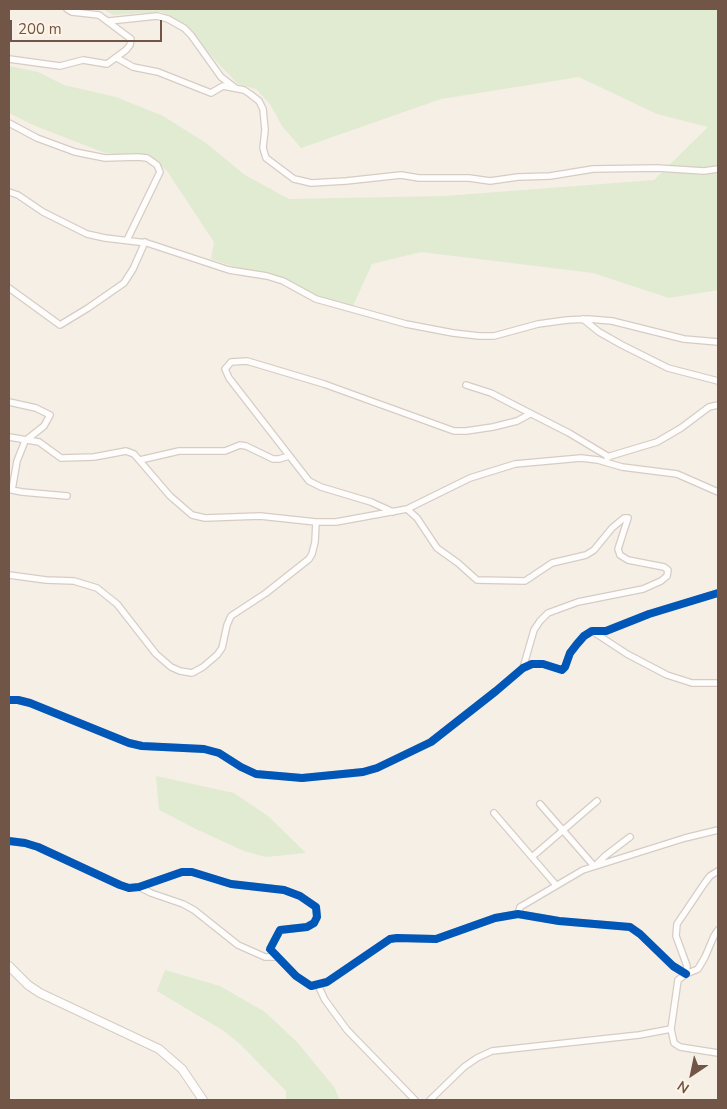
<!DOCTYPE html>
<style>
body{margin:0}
#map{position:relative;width:727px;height:1109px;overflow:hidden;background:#f5efe6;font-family:"Nunito Sans",sans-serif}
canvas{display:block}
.frame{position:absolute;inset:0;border:10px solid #715648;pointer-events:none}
.north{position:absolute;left:667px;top:1049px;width:50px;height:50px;-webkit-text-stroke:4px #fef4e6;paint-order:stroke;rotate:214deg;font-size:14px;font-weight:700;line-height:20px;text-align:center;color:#715648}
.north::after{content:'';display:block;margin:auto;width:18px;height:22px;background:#715648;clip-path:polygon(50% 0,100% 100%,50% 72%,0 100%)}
.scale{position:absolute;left:10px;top:20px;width:152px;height:22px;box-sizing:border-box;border:2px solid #715648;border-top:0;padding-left:6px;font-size:15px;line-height:18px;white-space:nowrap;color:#715648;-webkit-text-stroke:4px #fef4e6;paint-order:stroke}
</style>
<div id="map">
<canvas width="727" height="1109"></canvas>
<div class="frame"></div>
<div class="north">N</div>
<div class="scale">200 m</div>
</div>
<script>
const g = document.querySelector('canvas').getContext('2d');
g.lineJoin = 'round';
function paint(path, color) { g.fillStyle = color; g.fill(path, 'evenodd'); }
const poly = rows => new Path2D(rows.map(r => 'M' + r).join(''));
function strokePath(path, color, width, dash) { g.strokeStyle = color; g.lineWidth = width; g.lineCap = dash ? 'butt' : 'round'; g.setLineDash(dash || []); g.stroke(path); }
paint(poly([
 [103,9,718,9,718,290,669,298,593,273,421,252,372,264,351,310,286,284,211,259,214,242,167,171,152,158,105,153,33,125,9,113,9,66,38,72,64,85,116,97,163,116,206,143,245,175,289,199,445,196,654,180,708,127,657,114,579,77,441,99,301,148,282,126,270,104,256,89,238,84,214,59,187,26,161,12,113,15],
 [156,776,234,793,268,816,306,853,266,857,244,851,198,830,159,810],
 [165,970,220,986,265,1012,297,1042,334,1087,340,1100,286,1100,286,1091,240,1044,224,1031,157,991]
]), '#e1ebd1');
const street = poly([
 [109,21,157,16,168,19,184,28,191,35,221,77,234,87],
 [117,58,133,67,158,72,211,93,223,86,244,90,250,94,259,101,263,109,265,130,263,148,266,158,294,179,303,181,311,183,346,181,401,175,419,178,469,178,490,181,518,177,550,176,593,169,657,168,704,171,718,169],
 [9,59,60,66,83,60,107,64,126,50,130,45,131,39,99,15,72,12,67,9],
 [9,123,37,138,75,152,105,158,138,157,147,158,157,165,160,172,127,240],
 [9,192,18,195,43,212,87,234,105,238,147,243,229,270,267,276,283,281,316,299,406,324,453,333,479,336,494,336,538,324,567,320,588,319,612,321,684,339,718,342],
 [9,288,60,325,88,308,124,283,133,269,145,242],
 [583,319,599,332,622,345,668,368,718,381],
 [466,385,491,393,518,407,569,433,609,457],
 [9,402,36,408,50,415,44,426,25,441,17,461,12,490,22,492,67,496],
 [9,437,39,442,61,458,94,457,126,451,134,454,170,496,192,515,205,518,260,516,316,522,336,522,407,509,470,478,515,464,581,458,598,460,622,467,677,474,718,492],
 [607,457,657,442,681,428,709,407,718,405],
 [140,460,179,451,225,451,240,445,246,446,273,459,279,459,289,456],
 [407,509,417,518,437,548,458,563,477,580,525,581,552,563,586,555,594,550,612,528,624,518,628,518,618,549,620,555,628,560,664,567,668,570,667,576,661,581,643,589,578,602,548,613,540,621,534,630,523,668],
 [393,512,371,502,321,487,309,481,229,378,225,369,231,362,247,361,324,384,454,431,466,431,493,427,517,421,530,414],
 [9,575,46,580,74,581,97,588,117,604,156,654,171,667,180,671,192,673,203,667,217,655,222,648,227,625,231,616,266,593,309,559,312,554,315,542,316,522],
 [592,631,627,654,667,675,692,683,718,683],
 [9,700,18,700,30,703,129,743,142,746,204,749,219,753,241,767,256,774,302,778,363,772,377,768,431,742,496,691,523,668,532,664,543,664,562,670,565,667,570,653,577,644,584,636,592,631,606,631,649,614,718,593],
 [540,804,594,866],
 [494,813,556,885],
 [9,841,25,843,38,847,120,885,129,888,139,887,182,872,192,872,231,884,284,890,300,896,316,907,317,917,314,923,307,927,280,930,270,949,296,976,311,986,327,982,390,939,397,938,436,939,495,918,518,914,559,921,630,927,640,934,673,966,686,974],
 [532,857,597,801],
 [596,865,605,856,630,837],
 [139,887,151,893,183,904,194,910,238,945,265,957,277,957],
 [518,914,520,907,583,870,685,838,718,830],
 [718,930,714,936,705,957,698,969,686,974,678,980,671,1029,674,1043,680,1047,718,1053],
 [686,974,687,966,676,936,677,924,704,884,710,876,718,871],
 [318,985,325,1000,347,1030,415,1100],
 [430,1100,464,1067,477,1058,492,1051,639,1035,671,1029]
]);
const secondary = poly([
 [9,966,28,985,40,993,159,1049,182,1069,203,1100]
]);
strokePath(street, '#d6ccc5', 8);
strokePath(secondary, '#d5cbc3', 10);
strokePath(street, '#fefdfb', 5.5);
strokePath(secondary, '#fefdfb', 8);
strokePath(poly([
 [9,700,18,700,30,703,129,743,142,746,204,749,219,753,241,767,256,774,302,778,363,772,377,768,431,742,496,691,523,668,532,664,543,664,562,670,565,667,570,653,577,644,584,636,592,631,606,631,649,614,718,593],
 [9,841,25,843,38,847,120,885,129,888,139,887,182,872,192,872,231,884,284,890,300,896,316,907,317,917,314,923,307,927,280,930,270,949,296,976,311,986,327,982,390,939,397,938,436,939,495,918,518,914,559,921,630,927,640,934,673,966,686,974]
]), '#0057b8', 8);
</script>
